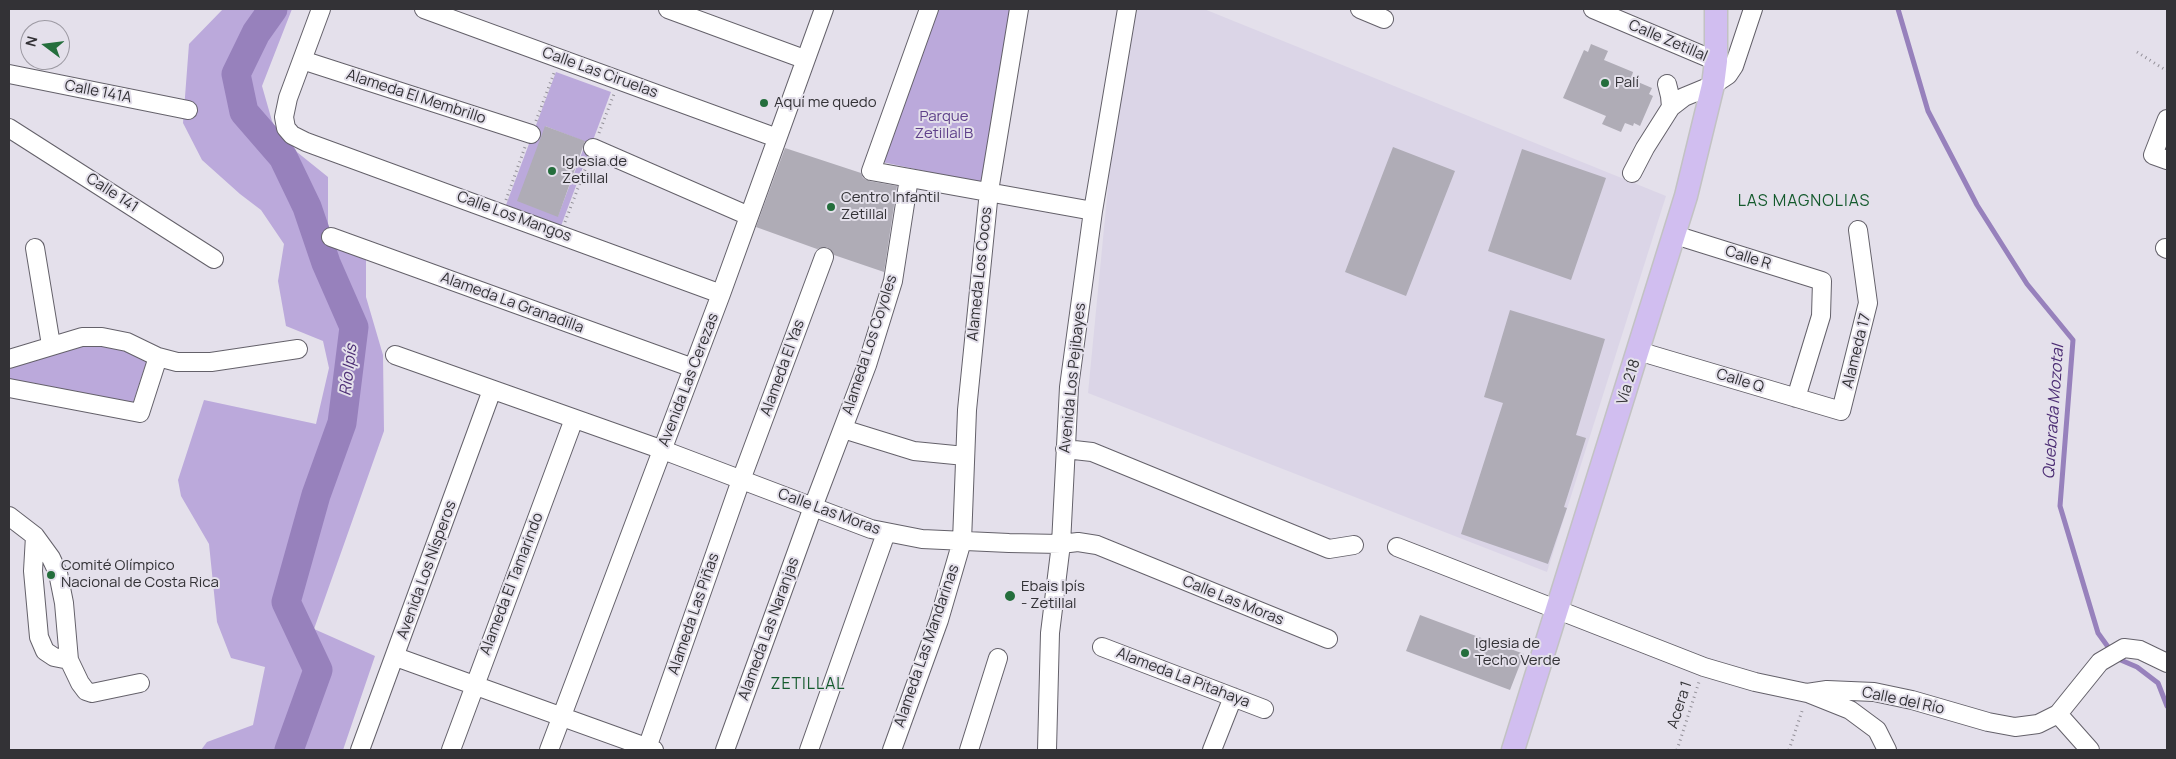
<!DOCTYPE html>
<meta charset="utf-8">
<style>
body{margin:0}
#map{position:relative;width:2176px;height:759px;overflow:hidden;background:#e4e0eb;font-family:Manrope,sans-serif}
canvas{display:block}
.frame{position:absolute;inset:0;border:10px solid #333236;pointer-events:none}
.north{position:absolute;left:20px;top:20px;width:50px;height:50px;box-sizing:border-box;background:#e4e0eb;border:1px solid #9d9aa3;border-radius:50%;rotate:285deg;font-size:14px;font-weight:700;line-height:20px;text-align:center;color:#333236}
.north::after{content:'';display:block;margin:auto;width:18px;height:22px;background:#246e3c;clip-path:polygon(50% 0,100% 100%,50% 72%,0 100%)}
</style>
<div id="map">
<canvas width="2176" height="759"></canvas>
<div class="frame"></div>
<div class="north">N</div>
</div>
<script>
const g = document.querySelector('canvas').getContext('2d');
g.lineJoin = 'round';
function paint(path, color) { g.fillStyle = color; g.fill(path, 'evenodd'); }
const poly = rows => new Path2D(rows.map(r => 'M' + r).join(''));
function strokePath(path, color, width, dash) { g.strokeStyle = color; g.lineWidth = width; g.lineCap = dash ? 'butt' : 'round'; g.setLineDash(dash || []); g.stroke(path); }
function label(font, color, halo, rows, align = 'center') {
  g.font = font + ' Manrope,sans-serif'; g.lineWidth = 4; g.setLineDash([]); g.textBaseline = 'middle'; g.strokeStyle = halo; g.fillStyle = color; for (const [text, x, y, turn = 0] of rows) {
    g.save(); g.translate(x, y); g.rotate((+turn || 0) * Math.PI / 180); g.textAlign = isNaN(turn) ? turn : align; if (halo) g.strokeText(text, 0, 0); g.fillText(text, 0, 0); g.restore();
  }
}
paint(poly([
 [1137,9,1204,9,1666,196,1547,572,1088,393,1111,156]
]), '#dbd5e7');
paint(poly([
 [223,9,292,9,262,86,272,121,282,140,328,177,328,229,366,253,366,297,383,355,384,431,314,629,375,656,343,750,201,750,207,742,253,725,265,667,231,658,217,622,209,544,181,496,178,480,204,400,316,424,329,368,323,341,286,326,278,281,284,244,261,210,240,194,202,160,183,123,189,44],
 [938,9,1012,9,981,183,882,162],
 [556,72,611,92,561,226,506,205],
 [545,126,586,142,558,216],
 [99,343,120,347,147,360,132,406,9,381,9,368,47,352]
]), '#bba9db');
strokePath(poly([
 [1898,9,1928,111,1977,205,2027,284,2073,340,2060,506,2098,633,2111,651],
 [2116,658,2137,667,2158,683,2167,706]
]), '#9781bc', 5);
strokePath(poly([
 [273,9,256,33,236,74,244,112,283,157,307,207,326,263,354,327,342,423,316,495,286,602,318,670,289,750]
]), '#9781bc', 29);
paint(poly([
 [1591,44,1608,51,1604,60,1633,72,1631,79,1652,88,1649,94,1653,96,1640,126,1634,123,1633,126,1625,123,1621,132,1602,124,1606,116,1563,98,1584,50,1588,52],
 [545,126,585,141,558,217,517,201],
 [1393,147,1455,171,1406,296,1345,272],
 [785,148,861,173,863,178,869,181,897,186,884,272,834,255,827,247,817,249,756,227],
 [1522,149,1606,178,1571,280,1488,251],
 [1510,310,1605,339,1576,435,1586,438,1564,507,1567,508,1548,564,1461,534,1503,403,1484,397],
 [1420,615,1524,654,1510,690,1406,651]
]), '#afacb6');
const minor = poly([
 [321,9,288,98,284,117,286,128,292,135,306,142,721,294],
 [424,9,777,138],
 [668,9,804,59],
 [929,9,871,171,1093,211],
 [1360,9,1384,19],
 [1593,9,1716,61],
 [302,60,531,134],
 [9,74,188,110],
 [1667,84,1670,96,1671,107],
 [2167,119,2153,155,2167,160],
 [9,128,214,259],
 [593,148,749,216],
 [1632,173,1645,148,1671,107,1684,97,1713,85,1728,75,1734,66,1753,9],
 [1675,235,1822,281,1821,316,1796,398],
 [331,237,693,368],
 [35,248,51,345],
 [2165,248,2167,249],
 [1638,351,1841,411,1868,303,1858,230],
 [395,355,663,450,871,529,922,539,1009,543,1061,544,1078,542,1097,545,1328,639],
 [9,359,82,337,102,337,127,342,158,357,177,362,211,362,298,349],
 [9,388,140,413,158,357],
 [843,429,914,451,965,456],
 [1065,449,1092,452,1329,549,1354,545],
 [9,516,35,536,51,558,58,573,64,603,69,660,80,683,86,691,92,693,140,683],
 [35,536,33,571,39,637,45,651,54,657,69,660],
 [1397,547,1704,667,1755,682,1807,693,1827,690,1874,692,1912,700,1988,722,2015,727,2038,724,2058,714,2100,662,2124,648,2140,650,2167,663],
 [1102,647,1264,709],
 [396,657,654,750],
 [1810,694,1850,710,1877,730,1887,750],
 [2058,714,2090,750],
 [647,748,741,480,824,257],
 [360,750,492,390],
 [451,750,574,419],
 [549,750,721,294,824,9],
 [725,750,813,507,867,365,893,281,909,178],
 [809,750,886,533],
 [892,750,939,620,962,541,967,410,989,191,1019,9],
 [969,750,998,658],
 [1047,750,1050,633,1061,544,1069,387,1093,211,1127,9],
 [1212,750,1233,697]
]);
const major = poly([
 [1513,750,1686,196,1713,85,1716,61,1716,9]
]);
strokePath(minor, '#64616a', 20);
strokePath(major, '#c2c2c3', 25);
strokePath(poly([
 [2137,52,2167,71],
 [536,121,554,73],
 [599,133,614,94],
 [506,200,525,147],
 [565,222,588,162],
 [1677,750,1699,682],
 [1789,750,1803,708]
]), '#949199', 3, [1, 4]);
strokePath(minor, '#fff', 18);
strokePath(major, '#d1bef0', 22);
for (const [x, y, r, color] of [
 [1605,83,5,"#246e3c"],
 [764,103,5,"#246e3c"],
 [552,171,5,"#246e3c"],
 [831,207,5,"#246e3c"],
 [51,575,5,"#246e3c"],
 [1010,596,6,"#246e3c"],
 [1465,653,5,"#246e3c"]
]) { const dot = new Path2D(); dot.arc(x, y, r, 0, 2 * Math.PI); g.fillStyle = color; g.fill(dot); strokePath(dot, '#e4e0eb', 2); }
label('15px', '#333236', '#e4e0eb', [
 ["Calle Zetillal",1668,41,23],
 ["Calle Las Ciruelas",600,73,20],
 ["Calle 141A",98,92,11],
 ["Alameda El Membrillo",416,97,18],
 ["Calle 141",112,193,33],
 ["Calle Los Mangos",514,217,20],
 ["Calle R",1748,258,17],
 ["Alameda Los Cocos",980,274,-84],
 ["Alameda La Granadilla",512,303,20],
 ["Alameda Los Coyoles",870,345,-72],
 ["Alameda 17",1857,351,-76],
 ["Alameda El Yas",783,368,-70],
 ["Avenida Los Pejibayes",1073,378,-84],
 ["Avenida Las Cerezas",689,380,-69],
 ["Calle Q",1740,381,17],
 ["Vía 218",1629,382,-73],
 ["Calle Las Moras",829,512,20],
 ["Avenida Los Nísperos",427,570,-70],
 ["Alameda El Tamarindo",512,584,-69],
 ["Calle Las Moras",1233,601,22],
 ["Alameda Las Piñas",694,614,-71],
 ["Alameda Las Naranjas",769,629,-70],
 ["Alameda Las Mandarinas",927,646,-71],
 ["Alameda La Pitahaya",1183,678,21],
 ["Calle del Río",1903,701,12],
 ["Acera 1",1680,705,-72]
]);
label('15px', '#333236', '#e4e0eb', [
 ["Palí",1615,83],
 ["Aquí me quedo",774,103],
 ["Iglesia de",562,162],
 ["Zetillal",562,179],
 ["Centro Infantil",841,198],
 ["Zetillal",841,215],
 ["Comité Olímpico",61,566],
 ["Nacional de Costa Rica",61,583],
 ["Ebais Ipís",1021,587],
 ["- Zetillal",1021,604],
 ["Iglesia de",1475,644],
 ["Techo Verde",1475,661]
], 'left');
label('15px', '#5f418a', '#e4e0eb', [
 ["Parque",944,117],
 ["Zetillal B",944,134]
]);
g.letterSpacing = '1px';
label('16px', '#145a2d', '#e4e0eb', [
 ["LAS MAGNOLIAS",1804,202],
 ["ZETILLAL",808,685]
]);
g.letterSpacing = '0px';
label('italic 16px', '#4c2d74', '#e4e0eb', [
 ["Río Ipís",349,370,-83],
 ["Quebrada Mozotal",2054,412,-86]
]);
</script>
